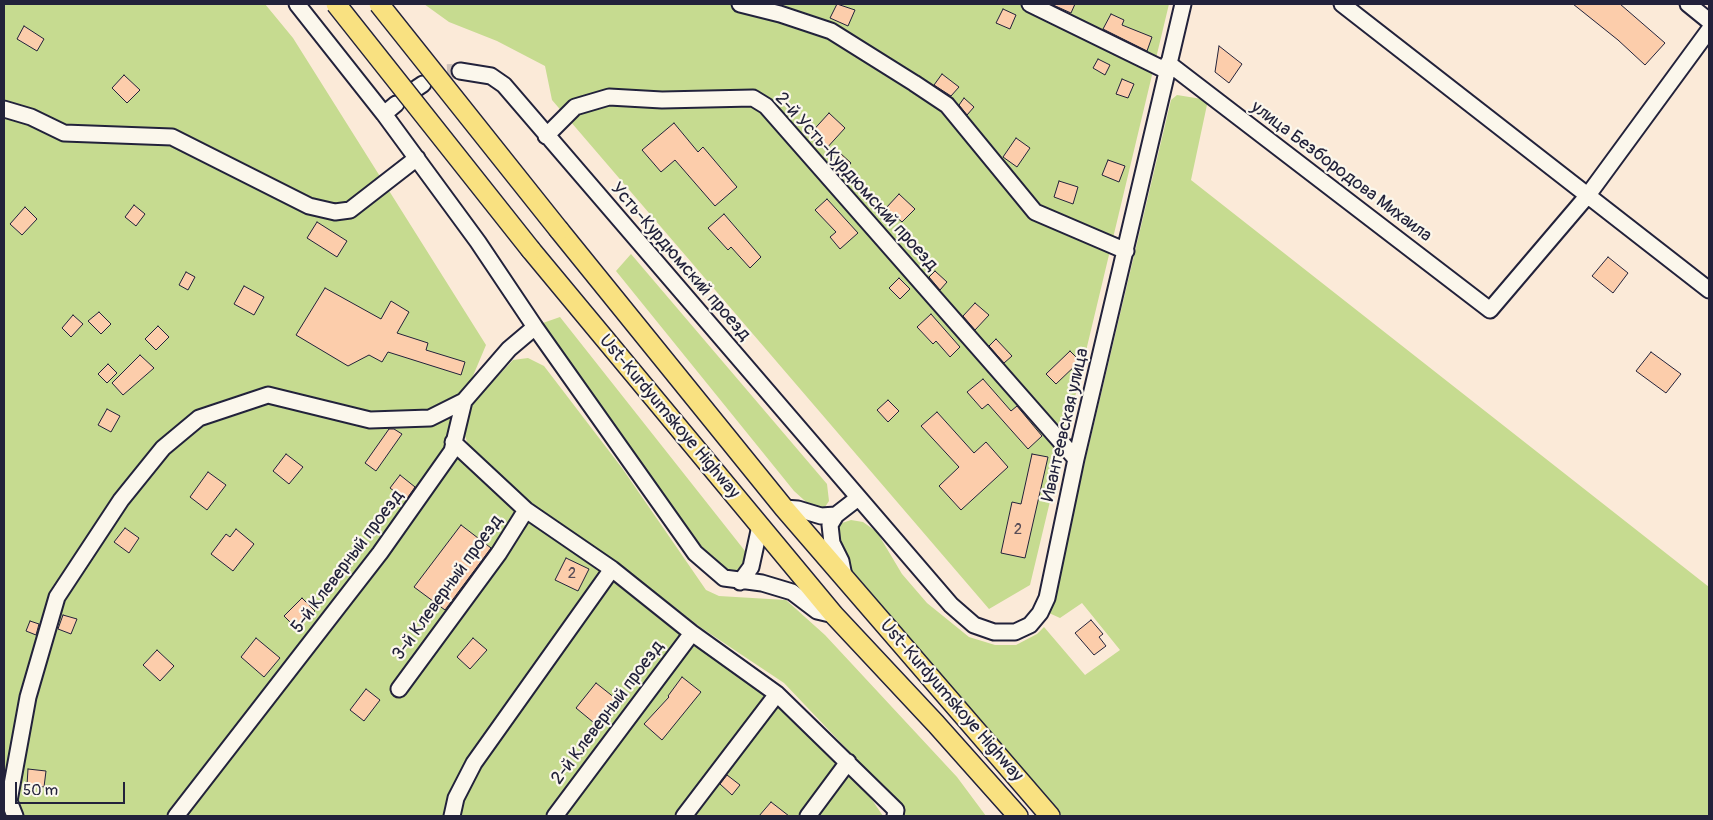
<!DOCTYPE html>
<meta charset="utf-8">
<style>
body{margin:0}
#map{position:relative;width:1713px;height:820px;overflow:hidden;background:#fbead8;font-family:Pangolin,sans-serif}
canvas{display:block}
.frame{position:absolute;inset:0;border:5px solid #22223b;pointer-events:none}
.scale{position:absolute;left:15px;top:782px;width:110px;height:22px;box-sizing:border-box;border:2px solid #22223b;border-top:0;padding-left:6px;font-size:15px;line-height:18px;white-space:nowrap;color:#22223b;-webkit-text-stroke:4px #fbf7ec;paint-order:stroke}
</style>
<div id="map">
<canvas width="1713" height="820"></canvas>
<div class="frame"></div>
<div class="scale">50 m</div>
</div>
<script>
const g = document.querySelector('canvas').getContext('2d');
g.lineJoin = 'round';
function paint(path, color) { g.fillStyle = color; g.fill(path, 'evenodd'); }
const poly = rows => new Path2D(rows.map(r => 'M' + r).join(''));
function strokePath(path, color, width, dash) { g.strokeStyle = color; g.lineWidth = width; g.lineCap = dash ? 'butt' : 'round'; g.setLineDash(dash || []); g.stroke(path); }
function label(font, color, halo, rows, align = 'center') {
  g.font = font + ' Pangolin,sans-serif'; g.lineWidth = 4.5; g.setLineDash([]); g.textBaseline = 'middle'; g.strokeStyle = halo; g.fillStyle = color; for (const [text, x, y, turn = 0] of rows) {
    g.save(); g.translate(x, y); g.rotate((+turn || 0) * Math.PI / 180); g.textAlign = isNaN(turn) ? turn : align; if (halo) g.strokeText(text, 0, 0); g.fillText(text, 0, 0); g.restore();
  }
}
paint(poly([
 [4,4,265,4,293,38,486,345,444,445,779,706,862,785,883,816,4,816],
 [424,4,1169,4,1030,585,989,609,552,100,545,66,497,41,449,22],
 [1177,95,1208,100,1191,180,1709,587,1709,816,1062,816,854,573,844,560,836,529,842,523,851,520,863,522,877,532,902,574,927,603,969,637,995,645,1016,645,1037,634,1044,627,1085,675,1120,650,1082,603,1060,618,1049,613,1171,100],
 [631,254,827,484,829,501,825,507,814,509,794,491,616,271],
 [560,317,745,551,748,560,738,571,730,572,702,550,540,324],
 [528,358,544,366,622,468,706,590,719,596,786,600,825,635,957,777,986,816,901,816,902,807,784,683,700,627,615,561,530,504,468,445,465,436,469,407,513,360]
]), '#c6db90');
const building = poly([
 [837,4,855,10,848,26,830,18,837,4],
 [1051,4,1075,4,1071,13,1051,4],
 [1573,4,1620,4,1665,43,1645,65,1618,40,1573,4],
 [1003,9,1016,15,1010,29,996,23,1003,9],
 [1111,14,1124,20,1122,25,1152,37,1147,51,1103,29,1111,14],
 [24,26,44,39,37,51,17,39,24,26],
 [1219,46,1242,64,1229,83,1215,72,1219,46],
 [1098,59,1110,65,1105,75,1093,68,1098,59],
 [942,74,959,87,951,96,934,85,942,74],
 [124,75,140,90,127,103,112,88,124,75],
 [1122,79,1134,84,1128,98,1116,94,1122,79],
 [964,98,974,107,967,115,959,105,964,98],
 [829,113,845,128,825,150,809,135,829,113],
 [674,123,698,152,703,147,737,187,715,206,675,160,661,172,642,150,674,123],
 [1016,138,1030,148,1017,167,1003,157,1016,138],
 [840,153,851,163,840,176,830,164,840,153],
 [1108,160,1125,166,1119,182,1102,175,1108,160],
 [1059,181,1078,187,1073,204,1054,197,1059,181],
 [899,194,915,209,902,222,886,208,899,194],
 [827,199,858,233,840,249,830,237,836,232,815,210,827,199],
 [134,205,145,214,136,226,125,217,134,205],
 [25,207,37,219,22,235,10,224,25,207],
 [724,214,761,257,750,268,731,247,728,250,708,228,724,214],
 [317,222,347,241,337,257,307,238,317,222],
 [1608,257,1628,273,1613,293,1592,276,1608,257],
 [935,271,947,282,940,290,929,277,935,271],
 [186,272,195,277,188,290,179,285,186,272],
 [899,278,910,289,900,299,889,288,899,278],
 [244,286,264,297,254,315,234,304,244,286],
 [325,288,381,319,391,301,409,312,397,333,428,343,426,350,465,362,461,375,388,352,382,362,369,355,348,366,296,335,325,288],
 [975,303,989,315,975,330,963,316,975,303],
 [99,312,111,324,101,334,88,321,99,312],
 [931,314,960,347,950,357,936,341,933,344,917,327,931,314],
 [73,315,83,324,71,337,62,328,73,315],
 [158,326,169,337,156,350,145,339,158,326],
 [996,339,1012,356,1004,363,989,346,996,339],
 [1070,351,1080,361,1056,384,1046,374,1070,351],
 [1651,352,1681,374,1666,393,1636,371,1651,352],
 [140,355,154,368,123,395,112,383,140,355],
 [108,364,117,373,107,383,98,374,108,364],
 [983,379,1011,411,1017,406,1042,436,1028,449,988,404,982,409,967,392,983,379],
 [888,400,899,411,888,422,877,410,888,400],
 [107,409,120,416,111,432,98,425,107,409],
 [937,412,974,453,986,442,1008,467,961,510,939,486,959,467,921,426,937,412],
 [389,429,394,429,402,434,376,471,365,463,389,429],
 [286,454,303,467,289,484,273,471,286,454],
 [1032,454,1048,457,1025,558,1001,553,1012,502,1021,504,1032,454],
 [208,472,226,485,207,510,190,497,208,472],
 [400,475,415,487,406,500,390,488,400,475],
 [461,525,491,548,445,610,414,587,461,525],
 [125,528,139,538,129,553,114,542,125,528],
 [236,529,254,544,233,571,211,554,226,534,230,537,236,529],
 [566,558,589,569,578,591,555,580,566,558],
 [302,598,315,611,297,629,284,616,302,598],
 [63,615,77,619,71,634,58,629,63,615],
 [1091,620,1103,634,1099,637,1106,646,1094,655,1075,633,1091,620],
 [30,621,39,624,36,635,26,631,30,621],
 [256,638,280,658,264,677,241,657,256,638],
 [473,638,487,650,470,669,457,657,473,638],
 [157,650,174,666,160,681,143,665,157,650],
 [682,677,701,692,662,740,644,724,669,697,668,696,682,677],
 [596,683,620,702,599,727,576,708,596,683],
 [366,689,380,700,364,721,350,710,366,689],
 [28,769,46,771,44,787,27,785,28,769],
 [727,775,740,785,732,795,720,784,727,775],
 [771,802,789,816,759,816,771,802]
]);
paint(building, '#fccdab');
strokePath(building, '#22223b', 1);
strokePath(poly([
 [427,82,443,72,460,71]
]), '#d0c2b9', 15, [15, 8]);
const minor = poly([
 [297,4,384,114,478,242,535,327,695,553,724,578,762,583,792,592,817,611,834,615],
 [740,4,780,14,831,31,914,83,947,105,1035,212,1126,251],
 [1030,4,1167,71],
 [1342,4,1709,290],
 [1688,4,1709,21],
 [1168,63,1490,310,1588,195,1709,30],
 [460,71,491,76,504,85,951,605,974,625,994,632,1015,632,1030,625,1040,613,1047,598,1076,459,1183,4],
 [417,88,423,84],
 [4,109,31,117,64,133,172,137,309,206,335,212,350,210,417,158],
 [384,114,396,104],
 [546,136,575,107,609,97,662,100,753,98,766,106,1076,459],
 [453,442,526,510,612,569,692,633,777,694,896,810,895,816],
 [784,508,798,509,821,516,836,515],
 [844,576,841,561,832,543,830,525,836,515,858,498],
 [740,582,751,567,760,526],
 [399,689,499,553,526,510],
 [15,816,9,801,28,697,57,597,121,500,163,448,199,418,268,395,370,420,430,418,464,401],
 [176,816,380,553,452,451,464,401,509,349,535,327],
 [452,816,456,798,474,763,612,569],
 [555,816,692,633],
 [684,816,777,694],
 [808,816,848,762]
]);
const major = poly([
 [559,230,784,508,1050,816],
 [531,250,834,615,936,724,1018,816]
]);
strokePath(minor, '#22223b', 19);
strokePath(major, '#22223b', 22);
strokePath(minor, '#fbf7ec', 15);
strokePath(major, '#f9e181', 19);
const majorBridge = poly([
 [336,4,531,250],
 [379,4,559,230]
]);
strokePath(majorBridge, '#22223b', 22, []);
strokePath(majorBridge, '#f9e181', 19);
label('15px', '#584d57', null, [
 ["2",1018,530],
 ["2",572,574]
]);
label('18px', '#22223b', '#fbf7ec', [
 ["улица Безбородова Михаила",1341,172,37],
 ["2-й Усть-Курдюмский проезд",856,182,48],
 ["Усть-Курдюмский проезд",680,262,49],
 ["Ust-Kurdyumskoye Highway",669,417,50],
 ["Ивантеевская улица",1066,425,-77],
 ["5-й Клеверный проезд",348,562,-53],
 ["3-й Клеверный проезд",448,588,-54],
 ["Ust-Kurdyumskoye Highway",951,701,49],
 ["2-й Клеверный проезд",608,713,-53]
]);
</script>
